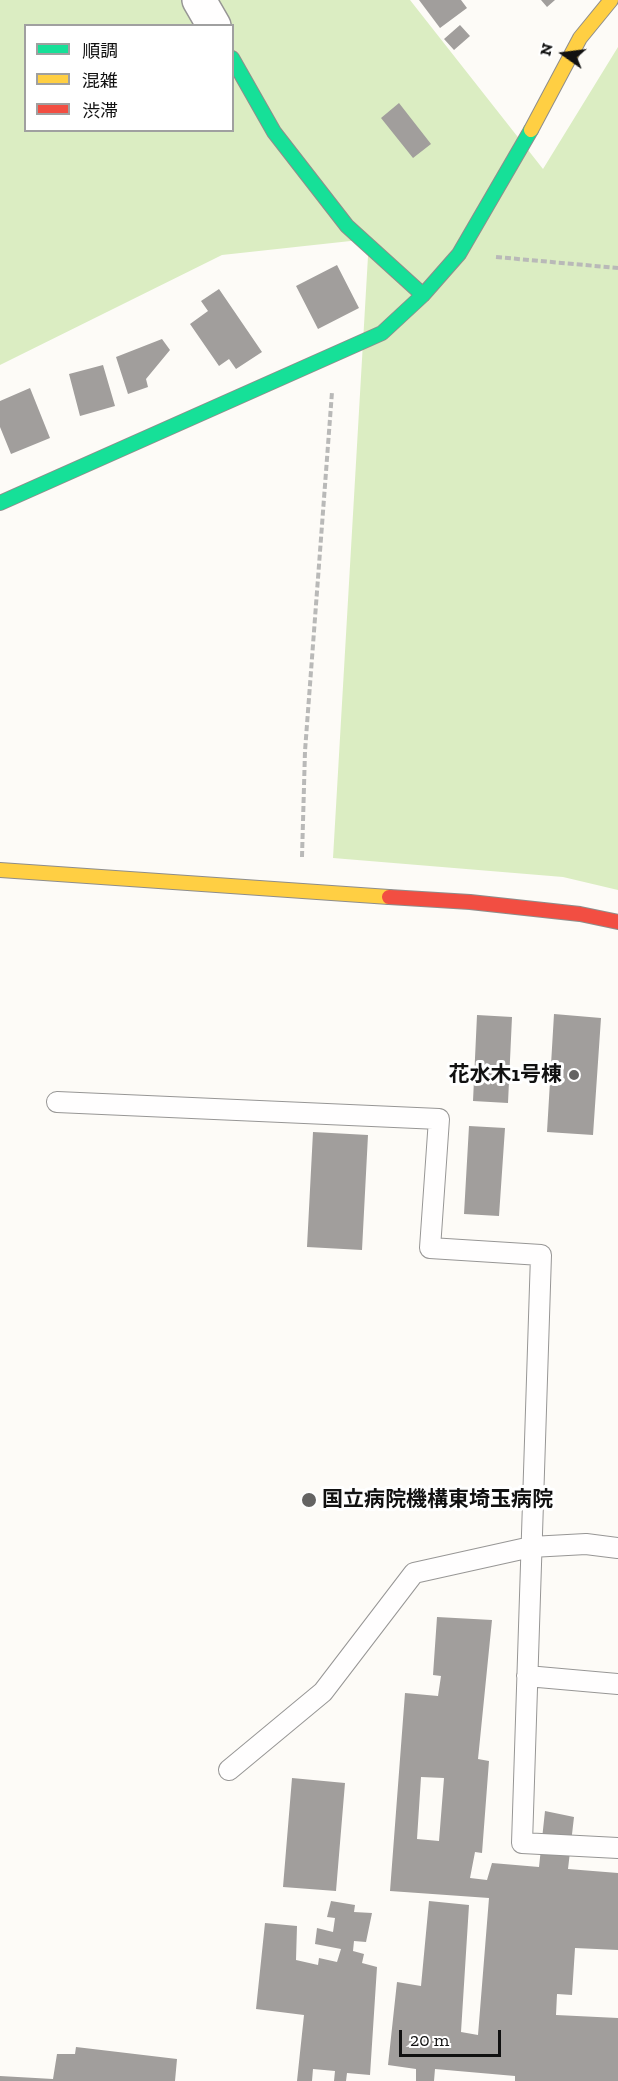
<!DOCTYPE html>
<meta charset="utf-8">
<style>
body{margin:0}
#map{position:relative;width:618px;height:2081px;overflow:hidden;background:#fdfbf7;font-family:"Zilla Slab","Noto Sans JP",serif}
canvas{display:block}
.legend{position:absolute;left:24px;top:24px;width:210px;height:108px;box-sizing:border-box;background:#fff;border:2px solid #a0a0a0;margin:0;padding:8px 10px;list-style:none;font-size:18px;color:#111}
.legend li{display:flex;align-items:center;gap:12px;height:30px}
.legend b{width:30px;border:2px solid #a0a0a0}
.north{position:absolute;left:534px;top:24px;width:60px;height:60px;-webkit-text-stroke:4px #fff;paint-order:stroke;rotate:284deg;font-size:16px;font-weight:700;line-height:24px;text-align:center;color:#111}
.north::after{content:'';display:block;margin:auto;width:21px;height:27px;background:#111;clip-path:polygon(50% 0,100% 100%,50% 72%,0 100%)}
.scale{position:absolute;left:399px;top:2030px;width:102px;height:27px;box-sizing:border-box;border:3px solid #111;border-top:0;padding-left:8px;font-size:18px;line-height:21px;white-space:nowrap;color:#111;-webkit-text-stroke:4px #fff;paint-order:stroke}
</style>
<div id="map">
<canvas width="618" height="2081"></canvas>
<ul class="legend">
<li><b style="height:8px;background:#16e098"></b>順調</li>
<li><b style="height:8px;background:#ffcf43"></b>混雑</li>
<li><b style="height:8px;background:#f24e42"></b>渋滞</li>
</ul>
<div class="north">N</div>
<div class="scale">20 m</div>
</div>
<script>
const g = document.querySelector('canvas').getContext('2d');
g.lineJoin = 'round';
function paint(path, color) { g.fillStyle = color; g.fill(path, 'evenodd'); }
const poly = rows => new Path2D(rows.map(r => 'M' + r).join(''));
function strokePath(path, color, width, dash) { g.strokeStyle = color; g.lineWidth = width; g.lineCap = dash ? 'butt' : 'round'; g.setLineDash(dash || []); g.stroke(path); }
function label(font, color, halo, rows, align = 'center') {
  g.font = font + ' "Zilla Slab","Noto Sans JP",serif'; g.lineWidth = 6; g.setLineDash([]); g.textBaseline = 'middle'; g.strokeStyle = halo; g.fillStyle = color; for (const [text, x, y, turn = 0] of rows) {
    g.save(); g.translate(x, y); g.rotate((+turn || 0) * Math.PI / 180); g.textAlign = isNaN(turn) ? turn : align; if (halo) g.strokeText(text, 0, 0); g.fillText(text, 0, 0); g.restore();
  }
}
paint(poly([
 [0,0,410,0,543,169,618,47,618,890,563,877,333,858,369,239,222,255,0,365],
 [26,26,232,26,232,130,26,130]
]), '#dbedc2');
paint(poly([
 [419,0,461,0,467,8,440,28],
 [541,0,555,0,547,7],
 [460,25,470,36,454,50,444,39],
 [399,103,431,144,413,158,381,118],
 [337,265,359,308,318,329,296,286],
 [219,289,262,352,236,369,229,359,219,366,190,324,208,311,201,301],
 [162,339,170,350,146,379,148,387,128,394,116,357],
 [103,365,115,406,80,416,69,374],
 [30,388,50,438,11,454,0,427,0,401],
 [554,1014,601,1018,593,1135,547,1132],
 [477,1015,512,1017,508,1103,473,1101],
 [469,1126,505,1128,499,1216,464,1214],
 [313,1132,368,1135,362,1250,307,1247],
 [437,1617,492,1620,478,1759,489,1761,482,1853,475,1852,470,1878,487,1880,492,1863,539,1867,545,1811,574,1817,568,1869,618,1873,618,1950,575,1948,572,1995,557,1994,556,2015,618,2018,618,2081,515,2081,515,2076,435,2069,434,2081,416,2081,416,2069,388,2065,397,1982,421,1986,429,1901,469,1905,461,2032,478,2035,489,1898,390,1891,405,1693,438,1696,441,1676,433,1675],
 [421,1777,444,1778,439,1841,417,1839],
 [292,1778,345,1783,336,1891,283,1887],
 [331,1901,355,1905,354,1912,372,1913,366,1942,354,1941,353,1951,364,1954,362,1963,377,1967,370,2075,347,2073,346,2081,334,2081,335,2071,313,2069,312,2081,297,2081,304,2015,256,2009,265,1923,297,1926,296,1960,318,1965,319,1958,337,1962,341,1949,315,1944,317,1928,333,1932,335,1918,327,1917],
 [76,2047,177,2059,175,2081,0,2081,0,2076,53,2079,57,2054,75,2054]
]), '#a19e9c');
const lane = poly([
 [57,1102,439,1119,430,1248,541,1255,522,1843,618,1848],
 [527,1676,618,1684],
 [229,1770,323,1692,414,1573,531,1547,586,1544,618,1548]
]);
const street = poly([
 [199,0,214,26]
]);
const fast = poly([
 [232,58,274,132,347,226,423,295],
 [0,503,382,333,423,295,459,254,531,130]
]);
const slow = poly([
 [531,130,580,38,611,0],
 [0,870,389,897]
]);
const jam = poly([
 [389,897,470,902,580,914,618,922]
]);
strokePath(lane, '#979695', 22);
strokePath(street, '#979695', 36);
strokePath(fast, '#8e8d8b', 16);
strokePath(slow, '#8e8d8b', 16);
strokePath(jam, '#8e8d8b', 16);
strokePath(poly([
 [496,257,618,268],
 [302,857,305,751,332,392]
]), '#b9b9b8', 4, [6, 3]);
strokePath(lane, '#fffefe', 20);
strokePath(street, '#fffefe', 33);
strokePath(fast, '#16e098', 14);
strokePath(slow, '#ffcf43', 14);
strokePath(jam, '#f24e42', 14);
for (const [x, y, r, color] of [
 [574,1075,6,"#646362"],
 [309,1500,8,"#646362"]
]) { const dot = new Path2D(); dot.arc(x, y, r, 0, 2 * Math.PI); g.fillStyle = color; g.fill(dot); strokePath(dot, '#fff', 2); }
label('bold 21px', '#111', '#fff', [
 ["花水木1号棟",562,1075],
 ["国立病院機構東埼玉病院",322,1500,"left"]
], 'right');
</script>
